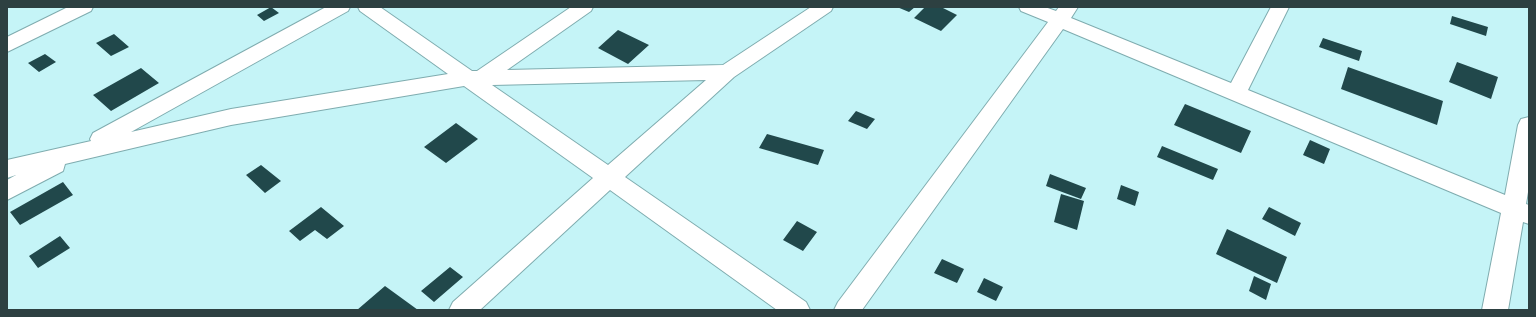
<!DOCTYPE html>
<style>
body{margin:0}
#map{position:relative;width:1536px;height:317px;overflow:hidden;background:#c5f4f7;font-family:Mulish,sans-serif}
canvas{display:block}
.frame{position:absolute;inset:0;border:8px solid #2d4041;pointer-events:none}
</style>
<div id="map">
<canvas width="1536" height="317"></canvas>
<div class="frame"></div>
</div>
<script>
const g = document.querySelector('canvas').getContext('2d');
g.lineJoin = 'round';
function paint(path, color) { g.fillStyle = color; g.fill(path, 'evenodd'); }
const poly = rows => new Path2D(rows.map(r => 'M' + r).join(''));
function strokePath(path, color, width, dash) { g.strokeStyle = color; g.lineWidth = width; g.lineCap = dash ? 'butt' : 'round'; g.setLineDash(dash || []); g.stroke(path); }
paint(poly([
 [271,7,279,13,264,21,257,15],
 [897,7,915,7,909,12],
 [925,7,941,7,957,15,941,31,914,18],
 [1452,16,1488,27,1486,36,1450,24],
 [618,30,649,45,628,64,598,48],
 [114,34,129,47,111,56,96,43],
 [1323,38,1362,51,1359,61,1319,47],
 [45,54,56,62,39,72,28,63],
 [1457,62,1498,77,1491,99,1449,82],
 [1348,67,1443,101,1437,125,1341,89],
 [141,68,159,83,111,111,93,95],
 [1185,104,1251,131,1241,153,1174,125],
 [856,111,875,119,867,129,848,121],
 [456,123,478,139,446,163,424,147],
 [767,134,824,150,818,165,759,148],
 [1310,140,1330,149,1324,164,1303,155],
 [1162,146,1218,169,1213,180,1157,157],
 [261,165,281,181,265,193,246,175],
 [1050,174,1086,188,1081,199,1046,186],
 [63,182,73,195,20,225,10,212],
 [1121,185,1139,192,1135,206,1117,199],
 [1061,194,1084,201,1077,230,1054,222],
 [321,207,344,226,327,239,315,230,300,241,289,231],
 [1269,207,1301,223,1295,236,1262,219],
 [797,221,817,232,803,251,783,240],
 [1227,229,1287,257,1277,283,1216,254],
 [60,236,70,248,38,268,29,256],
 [942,259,964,269,957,283,934,273],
 [450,267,463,277,434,302,421,291],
 [1254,276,1271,284,1266,300,1249,291],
 [984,278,1003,287,996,301,977,292],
 [385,286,418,310,357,310]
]), '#21484b');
const street = poly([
 [326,7,350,7,348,11,131,132,231,109,448,74,360,11,358,7,380,7,472,71,477,71,571,7,593,7,591,11,507,70,723,65,811,7,833,7,831,11,734,77,625,177,806,302,810,310,777,310,610,190,480,310,449,310,453,302,593,178,464,86,231,125,65,164,63,171,7,200,7,180,16,175,7,178,7,160,91,141,90,139,93,133,326,7],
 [706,80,608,165,492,85,706,80],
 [1019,7,1045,7,1056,11,1059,7,1078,7,1071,18,1231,83,1271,7,1289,7,1248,90,1505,195,1518,125,1521,119,1529,117,1529,186,1526,204,1529,205,1529,224,1523,222,1508,310,1482,310,1501,213,1063,29,862,310,834,310,838,302,1048,22,1021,11,1019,7]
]);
const secondary = poly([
 [68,7,93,7,91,11,7,52,7,37,68,7]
]);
strokePath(street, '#7facaf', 2);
strokePath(secondary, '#7facaf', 2);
paint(street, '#fff');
paint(secondary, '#fff');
</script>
